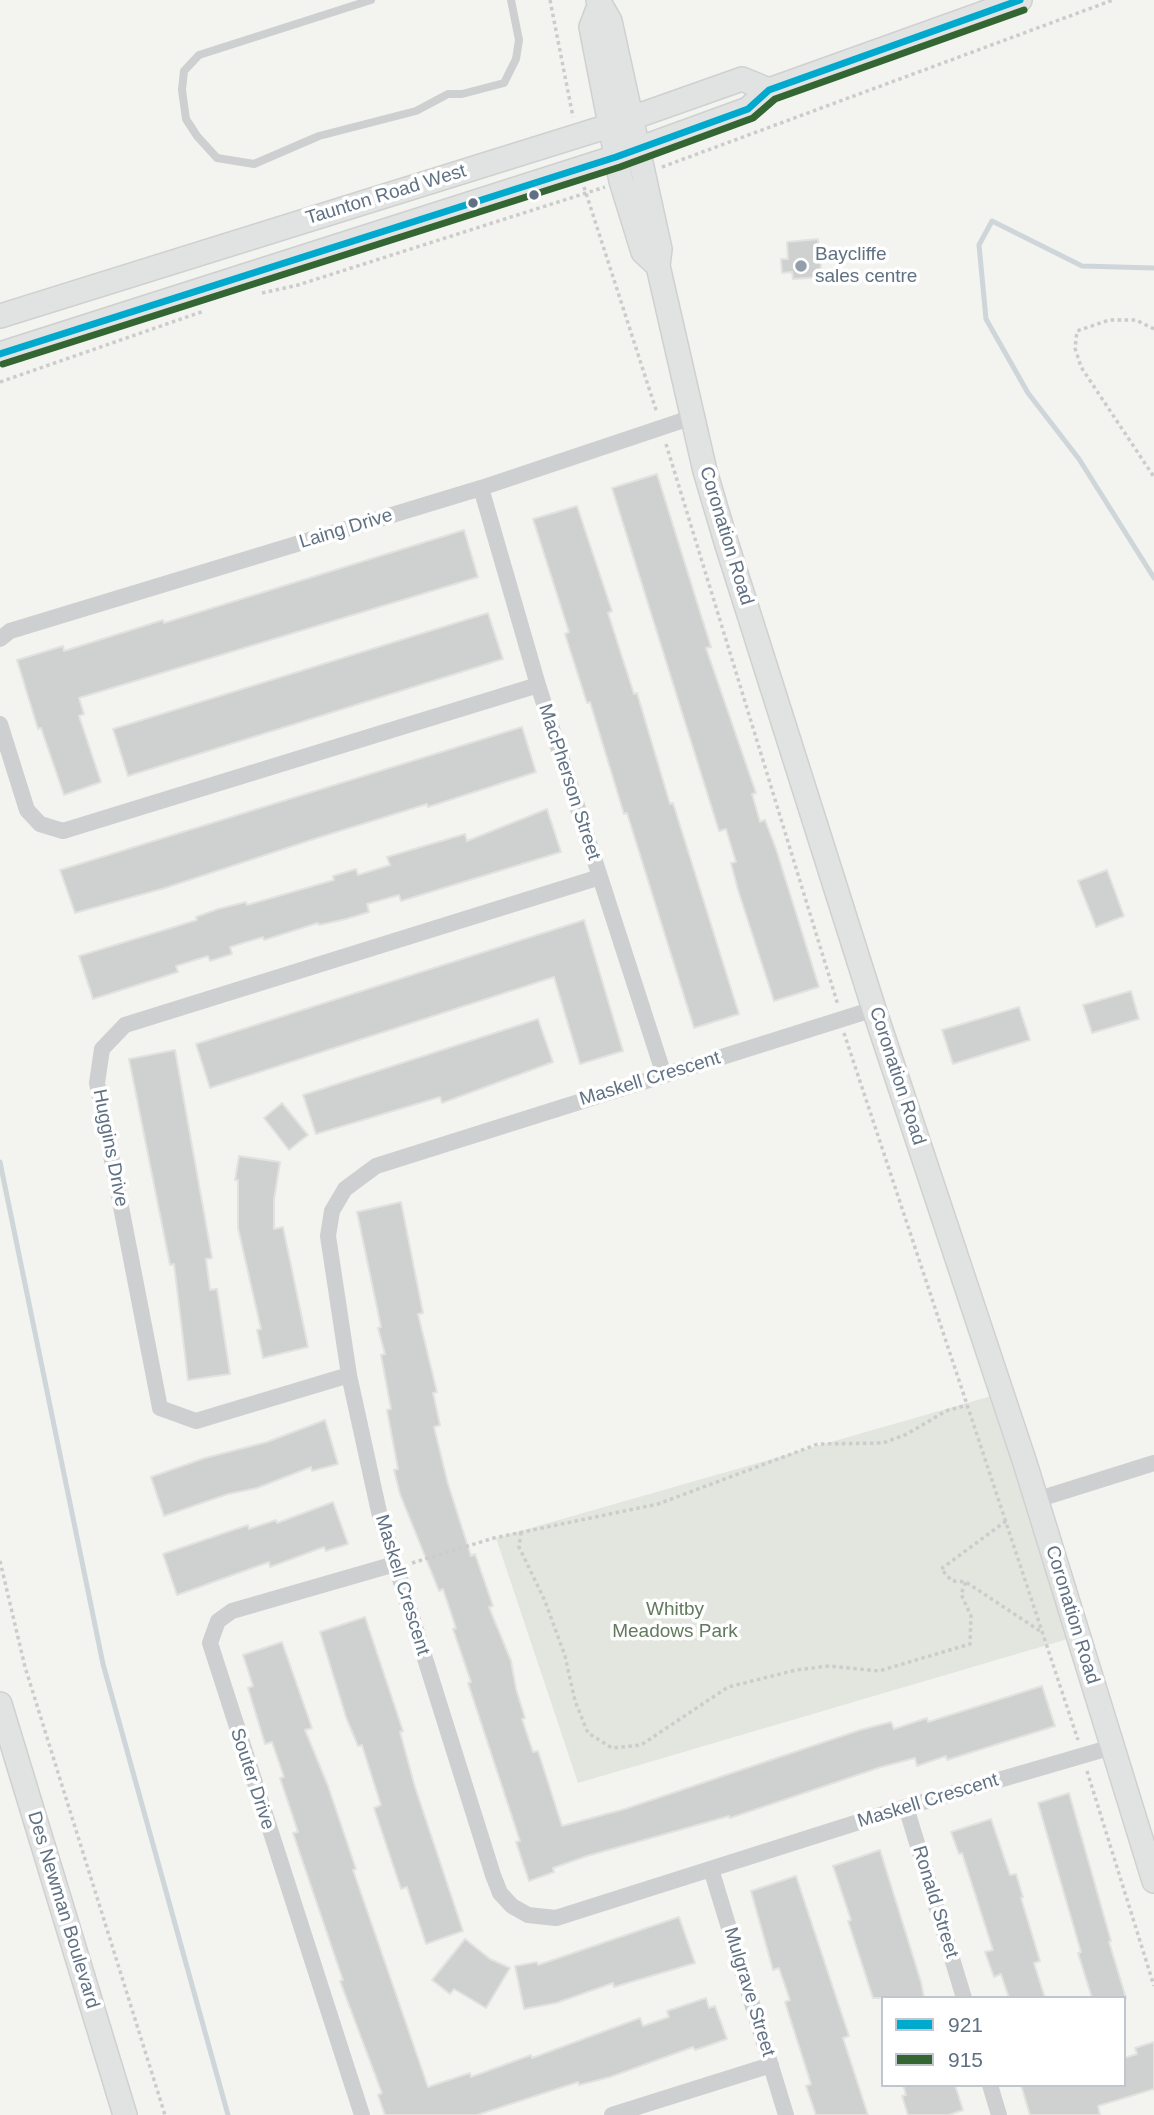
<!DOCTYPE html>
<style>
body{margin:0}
#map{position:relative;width:1154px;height:2115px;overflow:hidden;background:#f3f3f0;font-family:Arial,sans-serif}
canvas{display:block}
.legend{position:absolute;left:881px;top:1996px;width:245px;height:91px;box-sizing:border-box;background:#fff;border:2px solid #bfc6ce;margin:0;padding:9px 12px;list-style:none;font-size:21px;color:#607184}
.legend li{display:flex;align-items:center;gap:14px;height:35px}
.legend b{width:35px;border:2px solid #bfc6ce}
</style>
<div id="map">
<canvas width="1154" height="2115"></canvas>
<ul class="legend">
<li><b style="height:9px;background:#00a9ce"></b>921</li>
<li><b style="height:9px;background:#363"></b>915</li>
</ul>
</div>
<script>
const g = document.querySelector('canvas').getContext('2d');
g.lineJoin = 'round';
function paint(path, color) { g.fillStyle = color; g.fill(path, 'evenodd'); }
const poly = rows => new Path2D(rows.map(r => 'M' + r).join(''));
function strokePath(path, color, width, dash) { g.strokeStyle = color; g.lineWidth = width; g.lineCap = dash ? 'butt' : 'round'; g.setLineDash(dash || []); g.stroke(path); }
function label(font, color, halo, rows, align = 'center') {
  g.font = font + ' Arial,sans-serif'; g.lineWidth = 7; g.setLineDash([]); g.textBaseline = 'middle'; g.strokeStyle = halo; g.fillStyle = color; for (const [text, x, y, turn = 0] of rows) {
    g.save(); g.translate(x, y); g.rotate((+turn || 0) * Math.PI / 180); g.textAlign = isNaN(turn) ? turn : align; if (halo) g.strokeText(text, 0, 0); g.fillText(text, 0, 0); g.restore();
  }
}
paint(poly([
 [1002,1393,1078,1636,578,1783,496,1538]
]), '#e2e6de');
strokePath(poly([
 [1154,268,1082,266,992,221,979,245,986,319,1028,393,1079,459,1154,578],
 [0,1162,103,1664,228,2115]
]), '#ced6d9', 5);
const building = poly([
 [818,239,822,277,793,279,792,272,782,273,781,259,788,259,787,242,818,239],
 [657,474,711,647,706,648,756,793,752,794,760,822,765,820,776,849,819,987,774,1001,738,890,731,863,736,862,726,829,719,831,612,488,657,474],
 [577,506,612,611,608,613,624,663,634,694,637,693,670,804,673,803,739,1014,694,1028,627,813,624,814,590,702,587,703,565,634,569,632,533,519,577,506],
 [464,530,478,577,79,698,84,714,79,716,101,782,64,795,41,728,38,729,17,660,63,646,64,651,163,620,164,623,464,530],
 [488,613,503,659,128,776,113,729,488,613],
 [522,727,536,772,428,807,427,804,314,839,165,888,75,913,60,870,522,727],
 [547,809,561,852,401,901,399,895,367,904,369,912,346,919,319,925,318,923,264,940,263,937,230,947,232,954,210,961,208,956,176,966,178,972,93,999,79,956,197,920,196,917,218,909,246,902,247,905,334,880,333,876,356,869,358,875,390,865,387,857,465,834,467,841,547,809],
 [1107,870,1124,916,1096,927,1078,881,1107,870],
 [584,920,623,1051,580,1064,554,977,210,1088,196,1044,584,920],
 [1131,991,1139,1019,1092,1033,1083,1005,1131,991],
 [1019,1007,1030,1040,953,1064,942,1030,1019,1007],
 [538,1019,553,1062,442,1103,440,1097,316,1134,303,1095,538,1019],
 [175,1050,212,1258,206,1259,210,1290,217,1289,230,1374,188,1380,174,1264,170,1265,129,1059,175,1050],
 [282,1103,308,1135,289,1150,264,1118,282,1103],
 [239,1156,280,1162,274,1200,274,1229,283,1227,308,1347,263,1358,257,1330,261,1329,238,1228,238,1180,235,1180,239,1156],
 [401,1202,423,1313,418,1314,437,1392,433,1393,440,1425,434,1427,448,1484,471,1556,475,1554,493,1606,489,1607,511,1661,516,1689,525,1718,522,1719,533,1752,538,1751,562,1826,625,1809,860,1730,891,1722,894,1729,927,1718,928,1722,1042,1686,1055,1726,947,1760,946,1756,917,1766,915,1758,881,1767,730,1818,729,1816,587,1856,553,1868,554,1872,529,1881,516,1842,520,1841,468,1683,471,1682,453,1629,456,1628,443,1589,439,1591,400,1494,394,1470,398,1469,387,1410,391,1409,381,1355,385,1354,378,1328,381,1327,357,1212,401,1202],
 [325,1420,338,1464,312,1471,311,1467,257,1488,228,1494,164,1516,151,1477,205,1458,267,1442,325,1420],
 [333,1502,348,1544,326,1551,324,1547,270,1567,269,1562,177,1595,163,1554,248,1525,249,1529,276,1520,277,1523,333,1502],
 [365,1617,403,1731,400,1732,415,1787,463,1931,426,1944,407,1887,401,1889,374,1808,381,1805,372,1777,362,1745,358,1746,346,1717,320,1632,365,1617],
 [282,1642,312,1728,305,1730,328,1786,356,1869,353,1870,428,2087,470,2073,471,2077,531,2055,532,2058,640,2018,643,2026,669,2017,667,2011,706,1998,709,2008,715,2006,727,2039,695,2050,693,2047,610,2077,579,2085,578,2082,477,2115,385,2115,378,2095,382,2093,340,1981,343,1980,293,1833,298,1832,280,1778,284,1777,272,1742,265,1744,248,1688,253,1686,243,1655,282,1642],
 [1069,1793,1111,1941,1109,1942,1126,1998,1092,1998,1078,1953,1081,1952,1038,1803,1069,1793],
 [991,1819,1010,1875,1016,1874,1023,1897,1021,1898,1040,1961,1034,1963,1045,1998,1009,1998,1001,1974,994,1977,985,1952,993,1950,962,1853,959,1854,951,1832,991,1819],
 [880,1850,921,1982,924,1998,873,1998,848,1921,851,1920,833,1866,880,1850],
 [796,1876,849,2036,843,2038,868,2115,816,2115,806,2086,811,2084,785,2002,790,2000,779,1968,773,1970,751,1891,796,1876],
 [679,1917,695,1963,614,1987,613,1983,556,2003,524,2009,515,1966,537,1962,538,1965,679,1917],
 [465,1939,490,1959,510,1968,486,2008,454,1989,450,1994,432,1980,465,1939],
 [1154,2042,1154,2089,1098,2106,1100,2115,1030,2115,1021,2085,1124,2085,1124,2058,1137,2054,1135,2048,1154,2042],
 [903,2085,955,2085,963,2110,949,2115,908,2115,902,2096,906,2095,903,2085]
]);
paint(building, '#cfd0d0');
strokePath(building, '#e2e2e0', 2);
const secondary = poly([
 [598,0,610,21,660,249,658,266,705,471,726,542,874,1009,1025,1463,1154,1881],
 [599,6,591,27,621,181,643,252,658,266],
 [0,316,609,126,742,79,769,90],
 [0,354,616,157,748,109,769,90,1020,0],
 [0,1704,125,2115]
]);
strokePath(secondary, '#cfd1d1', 26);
strokePath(poly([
 [550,0,573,117],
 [662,167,1113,0],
 [584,187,657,413],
 [262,293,298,285,605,187],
 [1154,329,1136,320,1109,320,1077,331,1075,348,1081,367,1154,477],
 [0,382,204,311],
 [666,444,838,1005],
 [844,1033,1078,1740],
 [1006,1521,941,1569,952,1581,966,1582,1043,1633],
 [521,1532,519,1547,545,1601,565,1656,575,1701,588,1733,612,1748,641,1745,728,1687,796,1670,829,1666,879,1671,970,1644,971,1616,961,1594,966,1582],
 [0,1561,25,1667,165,2115],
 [412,1563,494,1538,658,1504,818,1444,883,1443,907,1434,946,1411,967,1405],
 [1087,1771,1154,1986]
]), '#ccc', 3.5, [3.5, 3.5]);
strokePath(poly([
 [371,0,199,55,184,71,182,90,186,119,197,136,217,158,254,164,319,136,416,111,448,94,462,94,504,83,516,59,519,40,511,0]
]), '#cecfd0', 8);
strokePath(poly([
 [481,488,538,685,664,1075],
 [0,639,10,631,481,488,693,417],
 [0,724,27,810,40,824,63,831,538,685],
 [874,1009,376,1166,345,1189,332,1211,328,1236,349,1375,379,1512,493,1875,500,1893,512,1906,528,1915,556,1918,906,1807,1112,1747],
 [349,1375,196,1421,160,1408,97,1083,102,1049,125,1025,600,877],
 [1036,1500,1154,1463],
 [906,1807,964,1998],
 [711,1869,786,2115],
 [990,2085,999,2115],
 [362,2115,210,1643,218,1621,232,1611,395,1564],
 [612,2115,771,2065]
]), '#cecfd0', 16);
strokePath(secondary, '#e1e2e2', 23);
strokePath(poly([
 [0,354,616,157,748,109,769,90,1020,0]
]), '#00a9ce', 7);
strokePath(poly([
 [3,364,620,167,753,118,775,99,1024,10]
]), '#363', 7);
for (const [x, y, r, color] of [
 [534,195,6,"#607184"],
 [473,203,6,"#607184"],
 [801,266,7,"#939eaa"]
]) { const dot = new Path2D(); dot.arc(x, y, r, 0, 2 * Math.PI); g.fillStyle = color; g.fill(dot); strokePath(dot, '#fff', 2.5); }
label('19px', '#607184', '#fff', [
 ["Taunton Road West",386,195,-17],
 ["Laing Drive",346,529,-17],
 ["Coronation Road",726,536,73],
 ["MacPherson Street",569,782,72],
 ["Coronation Road",897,1076,72],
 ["Maskell Crescent",650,1079,-17],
 ["Huggins Drive",110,1148,79],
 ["Maskell Crescent",402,1585,73],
 ["Coronation Road",1072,1615,73],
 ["Souter Drive",252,1779,72],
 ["Maskell Crescent",928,1801,-17],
 ["Ronald Street",935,1902,73],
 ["Des Newman Boulevard",63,1910,73],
 ["Mulgrave Street",749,1992,73]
]);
label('19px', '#607184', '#fff', [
 ["Baycliffe",815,255],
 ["sales centre",815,277]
], 'left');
label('19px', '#637a5f', '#fff', [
 ["Whitby",675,1610],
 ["Meadows Park",675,1632]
]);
</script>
